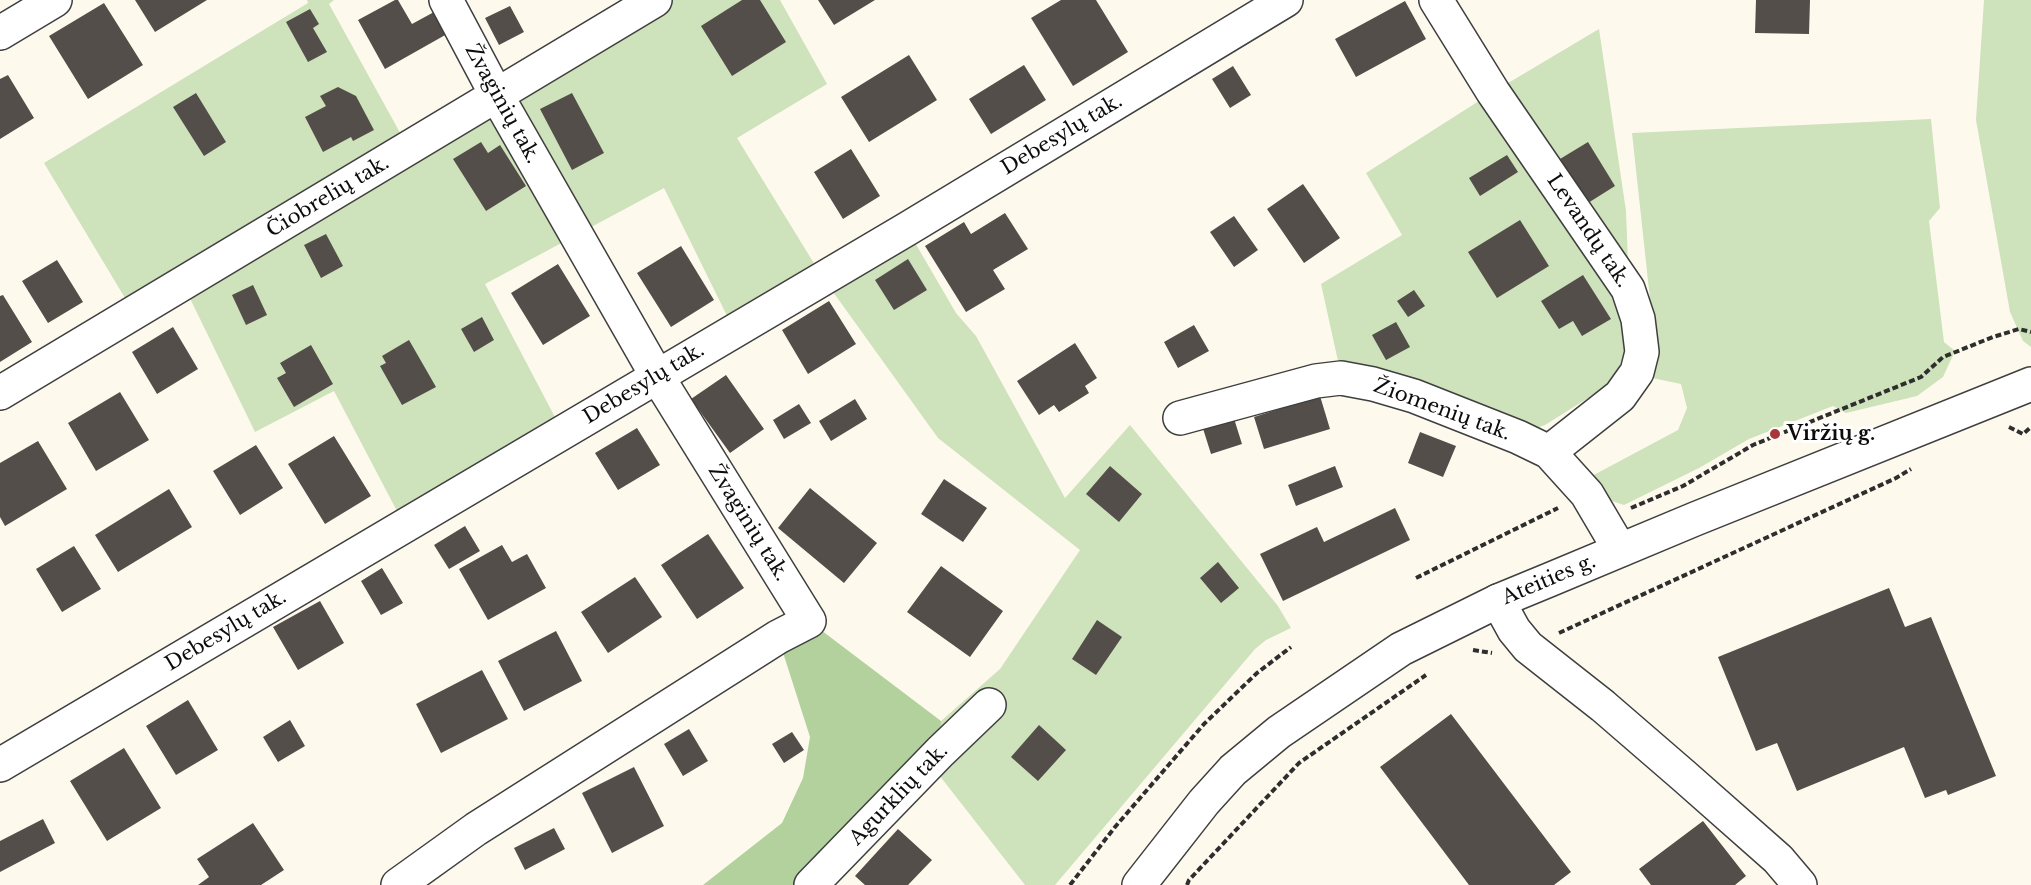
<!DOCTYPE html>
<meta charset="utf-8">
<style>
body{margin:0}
canvas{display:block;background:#fdfaed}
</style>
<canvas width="2031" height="885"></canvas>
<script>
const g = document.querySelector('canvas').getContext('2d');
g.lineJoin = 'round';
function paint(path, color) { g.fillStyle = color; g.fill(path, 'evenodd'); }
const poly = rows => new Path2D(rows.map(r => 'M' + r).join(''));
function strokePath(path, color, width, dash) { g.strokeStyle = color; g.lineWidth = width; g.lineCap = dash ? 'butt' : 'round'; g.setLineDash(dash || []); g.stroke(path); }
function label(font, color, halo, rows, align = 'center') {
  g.font = font + ' "Libre Baskerville",serif'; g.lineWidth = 6; g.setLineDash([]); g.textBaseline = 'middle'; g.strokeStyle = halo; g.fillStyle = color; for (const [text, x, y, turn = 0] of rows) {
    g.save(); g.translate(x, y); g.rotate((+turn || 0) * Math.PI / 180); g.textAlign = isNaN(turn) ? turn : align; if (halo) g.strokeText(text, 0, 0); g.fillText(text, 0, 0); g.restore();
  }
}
paint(poly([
 [307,0,334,0,329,4,409,149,655,0,780,0,827,84,737,138,823,278,907,229,956,313,976,336,1065,498,1130,425,1278,606,1291,628,1266,640,1255,649,1055,885,1025,885,939,775,941,721,1000,669,1080,550,938,438,823,278,734,330,664,188,485,284,557,421,398,513,334,391,255,432,183,284,134,313,44,163,308,3],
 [1984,0,2031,0,2031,347,2023,341,2010,312,1976,120],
 [1599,29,1626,211,1631,339,1612,383,1545,425,1526,432,1340,370,1321,284,1402,235,1366,173,1493,92],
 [1931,119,1940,208,1929,221,1944,342,1955,351,1943,377,1917,396,1846,413,1833,406,1749,439,1699,468,1624,505,1612,501,1590,477,1678,430,1687,408,1681,384,1652,378,1650,299,1632,133]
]), '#cee2bb');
paint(poly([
 [809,621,941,721,940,752,823,885,703,885,782,823,803,778,810,737,778,637]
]), '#b2d19c');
paint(poly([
 [135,0,207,0,155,32],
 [395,0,398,0,412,24,434,12,447,34,385,69,358,20],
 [742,0,760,0,786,42,732,76,701,26],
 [818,0,875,0,834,25],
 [1061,0,1096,0,1128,52,1073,86,1031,18],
 [1756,0,1810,0,1809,34,1755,33],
 [1405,1,1426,39,1356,77,1335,39],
 [104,3,143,65,88,99,49,36],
 [510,6,524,32,499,45,485,18],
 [310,9,319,24,313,28,327,52,308,62,286,22],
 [909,55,937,100,869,142,841,97],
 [1024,65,1046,100,991,134,969,99],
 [1233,66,1251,95,1230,108,1212,79],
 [8,75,34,118,0,139,0,79],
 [338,87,356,96,374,130,353,141,351,137,323,152,305,117,326,106,320,96],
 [196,93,226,142,204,156,173,107],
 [572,93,604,153,572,170,540,109],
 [481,142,488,153,500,145,526,186,486,211,453,159],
 [1588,142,1615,186,1588,203,1560,159],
 [851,149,880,196,843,219,814,172],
 [1507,155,1518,172,1480,196,1469,178],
 [1303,184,1340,238,1304,263,1267,209],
 [1005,213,1028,249,993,270,1005,289,966,312,925,246,964,222,971,234],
 [1234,216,1258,250,1234,267,1210,232],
 [1520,220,1549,266,1497,298,1468,252],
 [326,234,343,266,321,278,304,245],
 [681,246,714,300,671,327,637,273],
 [908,259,927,290,894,310,875,280],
 [57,260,83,302,48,323,22,281],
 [558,264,590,316,543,345,511,293],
 [1583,275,1611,319,1582,336,1573,321,1559,329,1541,301],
 [253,285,267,315,246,325,232,295],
 [1414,290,1425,306,1408,317,1397,301],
 [3,295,32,342,0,362,0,296],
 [829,301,856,344,808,374,782,330],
 [482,317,494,340,474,352,461,329],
 [1396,322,1410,347,1386,360,1372,335],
 [1194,325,1209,351,1178,368,1164,342],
 [173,327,198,369,157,394,132,352],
 [409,340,436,387,402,405,380,366,386,363,382,356],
 [1075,343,1097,378,1085,386,1089,393,1059,412,1054,405,1039,415,1017,381],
 [311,345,333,384,294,407,277,378,286,373,280,363],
 [726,375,764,429,730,453,691,399],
 [120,392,149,440,96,471,68,423],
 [1320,396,1330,429,1264,449,1254,417],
 [855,399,867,419,831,441,819,421],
 [799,404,811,423,784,439,773,420],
 [1231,409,1242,444,1211,454,1200,419],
 [637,428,660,465,618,490,595,453],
 [1420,432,1456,446,1443,477,1408,463],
 [334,436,371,496,325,524,288,464],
 [38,441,67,489,5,526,0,517,0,463],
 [256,445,283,488,240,515,213,471],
 [1110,466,1142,494,1119,522,1086,494],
 [1335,466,1343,487,1296,506,1288,485],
 [944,479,987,508,963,542,921,514],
 [810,488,877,543,844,583,778,528],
 [169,489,192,527,118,572,95,535],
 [1395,508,1410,540,1283,601,1260,554,1317,527,1324,542],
 [465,526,480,551,449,569,434,545],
 [708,534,744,588,697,619,661,565],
 [502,545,512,562,527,554,546,588,488,620,459,569],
 [74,546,101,589,62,612,36,569],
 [1218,562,1239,588,1221,603,1200,578],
 [941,566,1003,611,970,657,907,612],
 [382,568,403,603,381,615,361,581],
 [635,577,662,617,608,653,581,612],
 [1889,588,1905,627,1931,617,1996,776,1948,795,1946,790,1925,798,1904,747,1797,791,1777,743,1756,751,1718,657],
 [320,601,344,643,298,670,273,627],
 [1097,620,1122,637,1096,675,1072,659],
 [556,631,582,681,524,711,498,661],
 [482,670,508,719,441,753,416,704],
 [188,700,218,750,176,775,146,726],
 [1451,714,1571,872,1554,885,1469,885,1380,767],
 [290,720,305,746,278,762,263,737],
 [1039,725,1066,750,1038,781,1011,757],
 [689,729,708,761,683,776,664,744],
 [792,732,804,750,784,763,772,744],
 [124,748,161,808,107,841,70,781],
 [634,767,664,826,612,853,582,793],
 [43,819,55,843,0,872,0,841],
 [1703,821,1746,876,1735,885,1651,885,1639,869],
 [253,823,284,870,261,885,198,885,209,877,197,859],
 [554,828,565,849,525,870,514,848],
 [898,829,932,860,908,885,865,885,855,876]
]), '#534e4a');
const minor = poly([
 [1436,0,1493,92,1628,289,1638,319,1642,352,1637,372,1620,396,1549,452],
 [0,33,55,0],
 [0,393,655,0],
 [1180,418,1316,381,1341,378,1373,384,1414,396,1518,437,1549,452,1587,494,1620,550],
 [1498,601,1514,630,1528,647,1603,706,1684,776,1778,859,1800,885],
 [0,765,907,229,1286,0],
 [398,885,476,829,778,637,809,621,657,376,497,96,446,0],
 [811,885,940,752,989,705]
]);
const tertiary = poly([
 [1139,885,1204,802,1233,770,1279,732,1401,649,1498,601,1549,580,1695,519,2031,384]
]);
strokePath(minor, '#3f3f3f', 36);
strokePath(tertiary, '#3f3f3f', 36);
strokePath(poly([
 [2009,427,2023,434,2031,427],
 [1631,508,1683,486,1753,445,1921,377,1943,357,1993,337,2019,329,2031,332],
 [1416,578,1558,508],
 [1559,633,1896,478,1911,469],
 [1473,650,1492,653],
 [1070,885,1115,827,1204,724,1257,673,1291,647],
 [1187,885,1189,880,1299,763,1426,675]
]), '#2e2e2e', 4, [6, 3]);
strokePath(minor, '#fff', 33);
strokePath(tertiary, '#fff', 33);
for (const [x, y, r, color] of [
 [1775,434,6,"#a93638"]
]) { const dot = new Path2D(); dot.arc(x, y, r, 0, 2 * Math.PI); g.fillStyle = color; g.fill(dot); strokePath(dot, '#fff', 2); }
label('20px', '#0c0c0c', '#fff', [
 ["Žvaginių tak.",502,104,61],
 ["Debesylų tak.",1062,135,-31],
 ["Čiobrelių tak.",328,197,-31],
 ["Levandų tak.",1588,231,56],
 ["Debesylų tak.",644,384,-31],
 ["Žiomenių tak.",1442,410,20],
 ["Žvaginių tak.",748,523,58],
 ["Ateities g.",1549,580,-23],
 ["Debesylų tak.",226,631,-31],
 ["Agurklių tak.",899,795,-46]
]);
label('bold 20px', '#0c0c0c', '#fff', [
 ["Viržių g.",1787,434]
], 'left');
</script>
